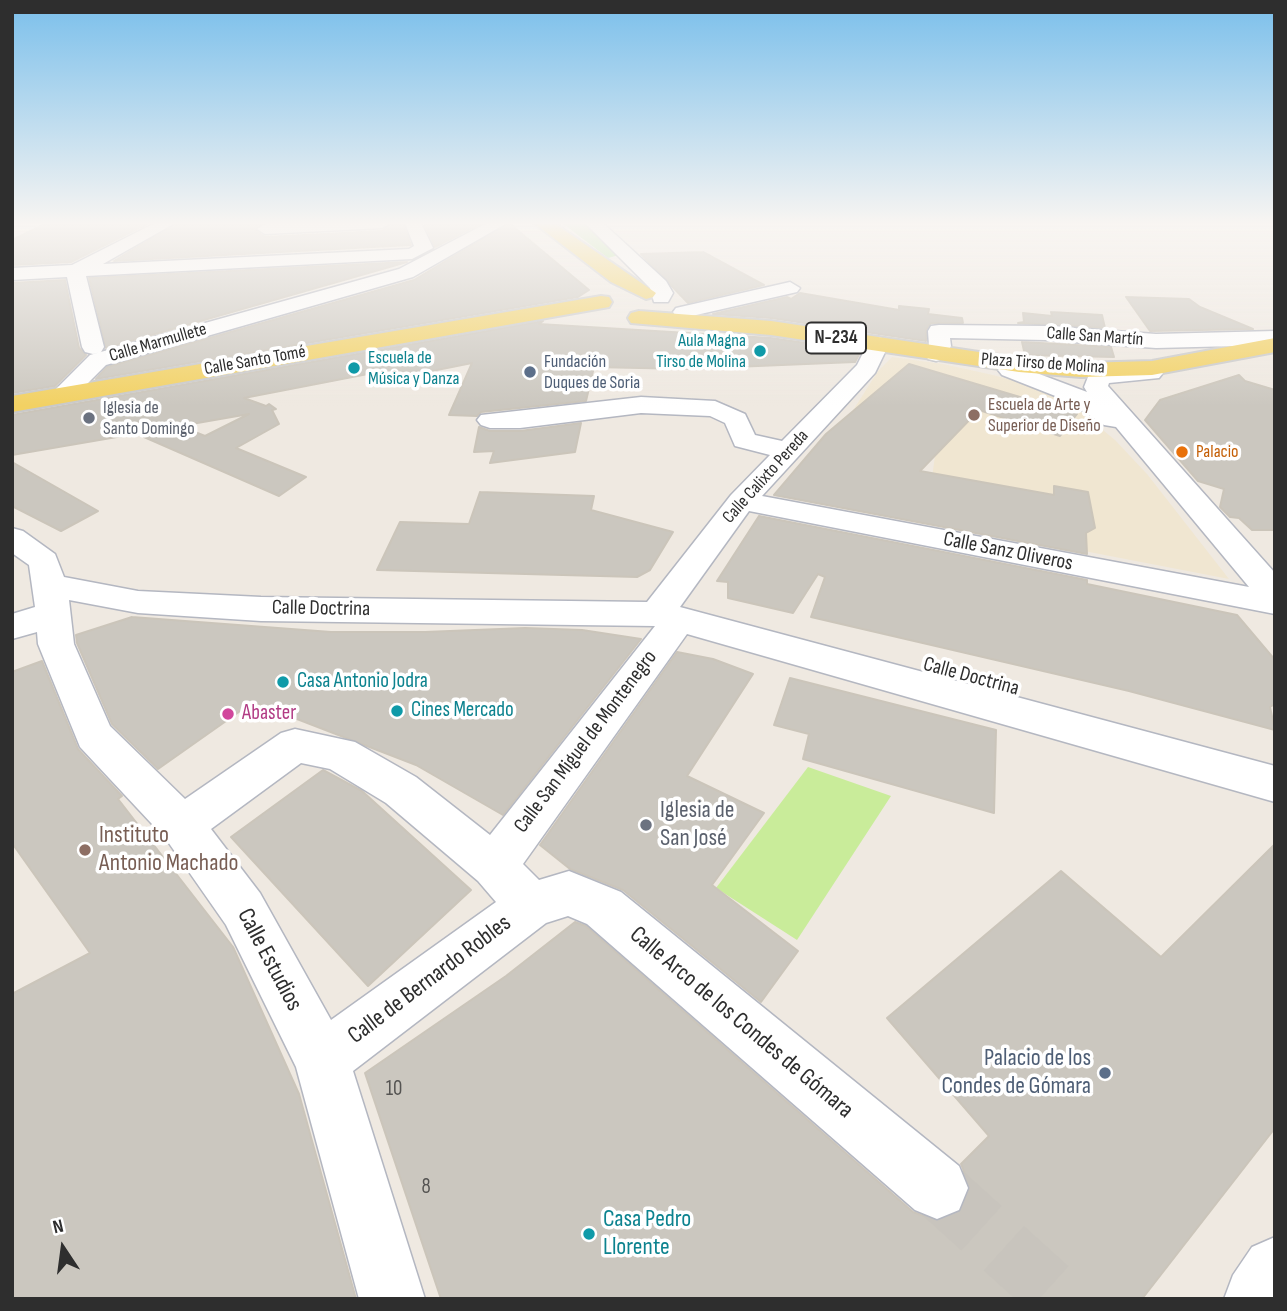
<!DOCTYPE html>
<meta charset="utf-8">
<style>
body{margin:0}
#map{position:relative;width:1287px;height:1311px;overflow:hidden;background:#efe9e1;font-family:"Sofia Sans Condensed",sans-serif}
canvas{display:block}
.frame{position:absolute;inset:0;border:14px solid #2e2e2e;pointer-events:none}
.north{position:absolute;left:28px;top:1213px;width:70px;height:70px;-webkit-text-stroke:5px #fff;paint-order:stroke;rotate:347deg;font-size:19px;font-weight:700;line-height:28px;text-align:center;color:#2e2e2e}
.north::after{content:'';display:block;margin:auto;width:24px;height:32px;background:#2e2e2e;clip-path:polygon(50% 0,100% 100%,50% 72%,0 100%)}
</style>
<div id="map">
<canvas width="1287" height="1311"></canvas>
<div class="frame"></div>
<div class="north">N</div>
</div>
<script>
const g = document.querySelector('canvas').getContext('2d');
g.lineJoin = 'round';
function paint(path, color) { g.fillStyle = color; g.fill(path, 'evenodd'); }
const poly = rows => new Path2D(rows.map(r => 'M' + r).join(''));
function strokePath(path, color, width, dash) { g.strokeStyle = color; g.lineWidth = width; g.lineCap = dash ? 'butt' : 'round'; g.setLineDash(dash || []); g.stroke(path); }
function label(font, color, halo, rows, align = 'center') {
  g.font = font + ' "Sofia Sans Condensed",sans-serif'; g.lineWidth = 7; g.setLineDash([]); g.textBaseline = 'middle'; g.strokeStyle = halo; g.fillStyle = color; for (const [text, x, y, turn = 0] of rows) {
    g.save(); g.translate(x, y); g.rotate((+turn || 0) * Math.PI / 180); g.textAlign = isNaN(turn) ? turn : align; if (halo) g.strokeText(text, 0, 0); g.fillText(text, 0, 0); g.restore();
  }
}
paint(poly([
 [892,357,943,364,993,375,1032,385,1069,402,1115,440,1147,474,1229,579,991,533,932,478,936,448,944,444,852,412,878,371]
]), '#f0e6d1');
paint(poly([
 [562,223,583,223,615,247,619,255,608,258]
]), '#b6e59e');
paint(poly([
 [808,767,891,796,797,940,716,888]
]), '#c9ec9a');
const building = poly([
 [47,223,149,223,71,262,12,265,12,240,47,223],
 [177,223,262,223,255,230,265,237,382,231,392,223,403,223,411,245,114,261,177,223],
 [424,223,482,223,435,247,424,223],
 [509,223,589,290,578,297,96,379,107,367,414,280,509,223],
 [703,252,751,278,764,285,688,303,641,254,703,252],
 [407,262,106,348,89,278,407,262],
 [65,280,79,348,86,355,55,386,12,393,12,283,65,280],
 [800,293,899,310,899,306,929,309,928,314,962,318,963,323,931,323,926,330,926,341,771,318,713,314,787,297,791,299,800,293],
 [1126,297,1189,299,1200,307,1253,329,1150,331,1126,297],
 [1051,312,1102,315,1105,328,1018,323,1024,322,1023,313,1052,316,1051,312],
 [543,321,539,324,771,338,861,351,855,362,685,369,594,367,586,401,481,412,477,416,449,415,472,363,377,382,373,373,244,398,266,406,269,404,276,409,272,410,279,424,236,448,306,477,279,496,144,437,146,432,12,455,12,415,543,321],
 [249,414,205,436,180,426,249,414],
 [1022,342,1111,347,1114,357,1025,355,1022,342],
 [909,364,1077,414,1060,436,979,410,920,471,1054,495,1054,486,1088,492,1095,528,1086,533,1087,554,774,495,826,434,909,364],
 [1239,375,1245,381,1275,390,1275,530,1252,530,1239,518,1230,517,1220,507,1224,489,1198,481,1145,420,1160,400,1239,375],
 [581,423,575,452,490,463,494,451,474,452,479,427,490,431,520,431,581,423],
 [12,462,98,511,61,531,12,506,12,462],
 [480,492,594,496,591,510,673,532,650,570,637,577,377,570,400,522,469,524,480,492],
 [759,516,1087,580,1087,584,1237,615,1275,660,1275,704,1270,707,1275,730,1129,691,811,617,825,577,818,574,793,613,728,598,728,582,717,581,759,516],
 [132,617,331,632,425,632,525,628,582,630,641,639,503,815,416,765,253,702,158,769,112,724,77,643,76,635,132,617],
 [677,652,713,659,753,674,687,776,764,813,712,885,798,951,761,1002,623,890,570,869,540,845,677,652],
 [42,661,78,749,122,796,118,799,233,947,299,1094,356,1299,12,1299,12,994,90,953,12,843,12,672,42,661],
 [790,678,996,730,994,813,803,759,809,734,774,725,790,678],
 [323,770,362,791,471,890,368,986,231,837,323,770],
 [1275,844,1275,1128,1142,1299,441,1299,365,1073,506,976,575,922,586,926,913,1212,938,1221,961,1211,970,1187,961,1164,989,1136,887,1018,1061,871,1161,957,1275,844]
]);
paint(building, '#cbc7bf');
strokePath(building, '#cbc5ba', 2);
strokePath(poly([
 [937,1188,1060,1299]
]), '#c8c4bd', 60, [60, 30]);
const minor = poly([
 [155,223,175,223,103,264,409,249,414,246,405,223,421,223,433,248,412,259,86,276,104,347,101,352,93,354,85,352,82,347,67,277,12,280,12,268,72,265,155,223],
 [286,223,390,223,382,228,265,234,257,229,265,224,286,223],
 [487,223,507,223,413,277,106,365,72,399,63,401,54,399,51,394,90,355,399,269,487,223],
 [585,223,603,223,666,281,673,293,668,302,654,302,650,288,585,223],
 [790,282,800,288,797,292,683,318,676,316,673,312,676,308,790,282],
 [939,325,1045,326,1156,334,1275,331,1275,345,1156,348,1045,340,950,338,951,346,947,354,944,359,936,361,928,359,925,354,929,346,928,331,931,326,939,325],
 [878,337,886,339,889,344,875,373,762,496,1249,587,1116,427,1104,425,1068,401,1002,375,998,370,1002,365,1010,363,1087,392,1084,387,1090,372,1151,366,1159,368,1163,373,1159,378,1109,383,1108,386,1275,573,1275,614,749,511,680,607,1275,766,1275,802,687,634,523,864,539,880,569,871,621,892,959,1166,968,1188,959,1210,937,1219,915,1210,587,924,568,916,546,923,353,1071,425,1299,359,1299,296,1067,226,925,166,839,80,747,38,644,37,632,12,639,12,614,35,607,29,565,12,553,12,528,23,531,55,554,64,577,138,591,261,597,647,602,731,495,770,455,735,446,725,423,710,416,641,413,520,428,490,428,481,425,477,420,481,415,641,397,715,401,745,414,755,435,782,441,857,365,870,339,878,337],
 [69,600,138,613,261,621,655,626,490,835,416,777,355,742,295,729,281,733,185,799,110,726,74,644,69,600],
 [301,763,330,769,386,803,478,881,496,902,331,1020,260,893,211,829,301,763],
 [1275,1237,1275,1299,1224,1299,1233,1275,1252,1247,1275,1237]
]);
const major = poly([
 [534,223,554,223,656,293,653,297,646,299,611,282,534,223],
 [601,296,609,297,612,302,609,307,12,412,12,396,601,296],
 [639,311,771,321,1019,358,1081,363,1152,361,1275,338,1275,352,1152,375,1081,377,1019,372,771,335,631,323,628,318,631,313,639,311]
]);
strokePath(minor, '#b4b7c1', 3);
strokePath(major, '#c9c9c9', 4);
paint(minor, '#fff');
paint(major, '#f2d163');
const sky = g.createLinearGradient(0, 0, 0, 406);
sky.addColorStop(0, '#7abfeb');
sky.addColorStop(0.55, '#f8f5f2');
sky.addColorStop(1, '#f8f5f200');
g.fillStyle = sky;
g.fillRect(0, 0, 1287, 406);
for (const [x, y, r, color] of [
 [760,351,7,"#0f9aa8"],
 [354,368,7,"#0f9aa8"],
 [530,372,7,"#5c6f8a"],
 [974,415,7,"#8d6e63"],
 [89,418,7,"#6b7280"],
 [1182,452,7,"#e8710a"],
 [283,682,7,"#0f9aa8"],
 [397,711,7,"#0f9aa8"],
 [228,714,7,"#d1479c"],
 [646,825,7,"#6b7280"],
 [85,850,7,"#8d6e63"],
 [1105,1073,7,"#5c6f8a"],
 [589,1234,7,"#0f9aa8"]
]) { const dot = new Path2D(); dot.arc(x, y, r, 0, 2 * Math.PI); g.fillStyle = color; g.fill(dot); strokePath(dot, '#fff', 2.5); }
label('18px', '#2e2e2e', '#fff', [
 ["Calle San Martín",1095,337,4],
 ["Calle Marmullete",158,343,-16],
 ["Calle Santo Tomé",255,361,-10],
 ["Plaza Tirso de Molina",1043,364,4],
 ["Calle Calixto Pereda",766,477,-48]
]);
label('18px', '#0d838f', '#fff', [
 ["Aula Magna",746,341],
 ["Tirso de Molina",746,362],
 ["Escuela de",368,358,"left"],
 ["Música y Danza",368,379,"left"]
], 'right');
label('18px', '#4e5e75', '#fff', [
 ["Fundación",544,362],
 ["Duques de Soria",544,383]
], 'left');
label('18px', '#785e54', '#fff', [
 ["Escuela de Arte y",988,405],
 ["Superior de Diseño",988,426]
], 'left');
label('18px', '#5b616d', '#fff', [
 ["Iglesia de",103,408],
 ["Santo Domingo",103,429]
], 'left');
label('18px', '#c56008', '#fff', [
 ["Palacio",1196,452]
], 'left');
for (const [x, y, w] of [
 [836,338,60]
]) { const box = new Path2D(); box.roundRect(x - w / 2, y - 15.5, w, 31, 5); g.fillStyle = '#fff'; g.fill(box); strokePath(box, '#2e2e2e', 2); }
label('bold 19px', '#2e2e2e', null, [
 ["N-234",836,338]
]);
label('21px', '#2e2e2e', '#fff', [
 ["Calle Sanz Oliveros",1008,552,11],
 ["Calle Doctrina",321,609,1],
 ["Calle Doctrina",971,677,15],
 ["Calle San Miguel de Montenegro",586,742,-53]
]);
label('21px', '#0d838f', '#fff', [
 ["Casa Antonio Jodra",297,682],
 ["Cines Mercado",411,711]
], 'left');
label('21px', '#b23c85', '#fff', [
 ["Abaster",242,714]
], 'left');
label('21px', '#555452', null, [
 ["10",394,1090],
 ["8",426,1188]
]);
label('24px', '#5b616d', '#fff', [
 ["Iglesia de",660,811],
 ["San José",660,839]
], 'left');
label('24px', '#785e54', '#fff', [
 ["Instituto",99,836],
 ["Antonio Machado",99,864]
], 'left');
label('24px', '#2e2e2e', '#fff', [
 ["Calle Estudios",269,960,62],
 ["Calle de Bernardo Robles",430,980,-37],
 ["Calle Arco de los Condes de Gómara",741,1023,40]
]);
label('24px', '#4e5e75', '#fff', [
 ["Palacio de los",1091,1059],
 ["Condes de Gómara",1091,1087]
], 'right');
label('24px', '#0d838f', '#fff', [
 ["Casa Pedro",603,1220],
 ["Llorente",603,1248]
], 'left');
</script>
